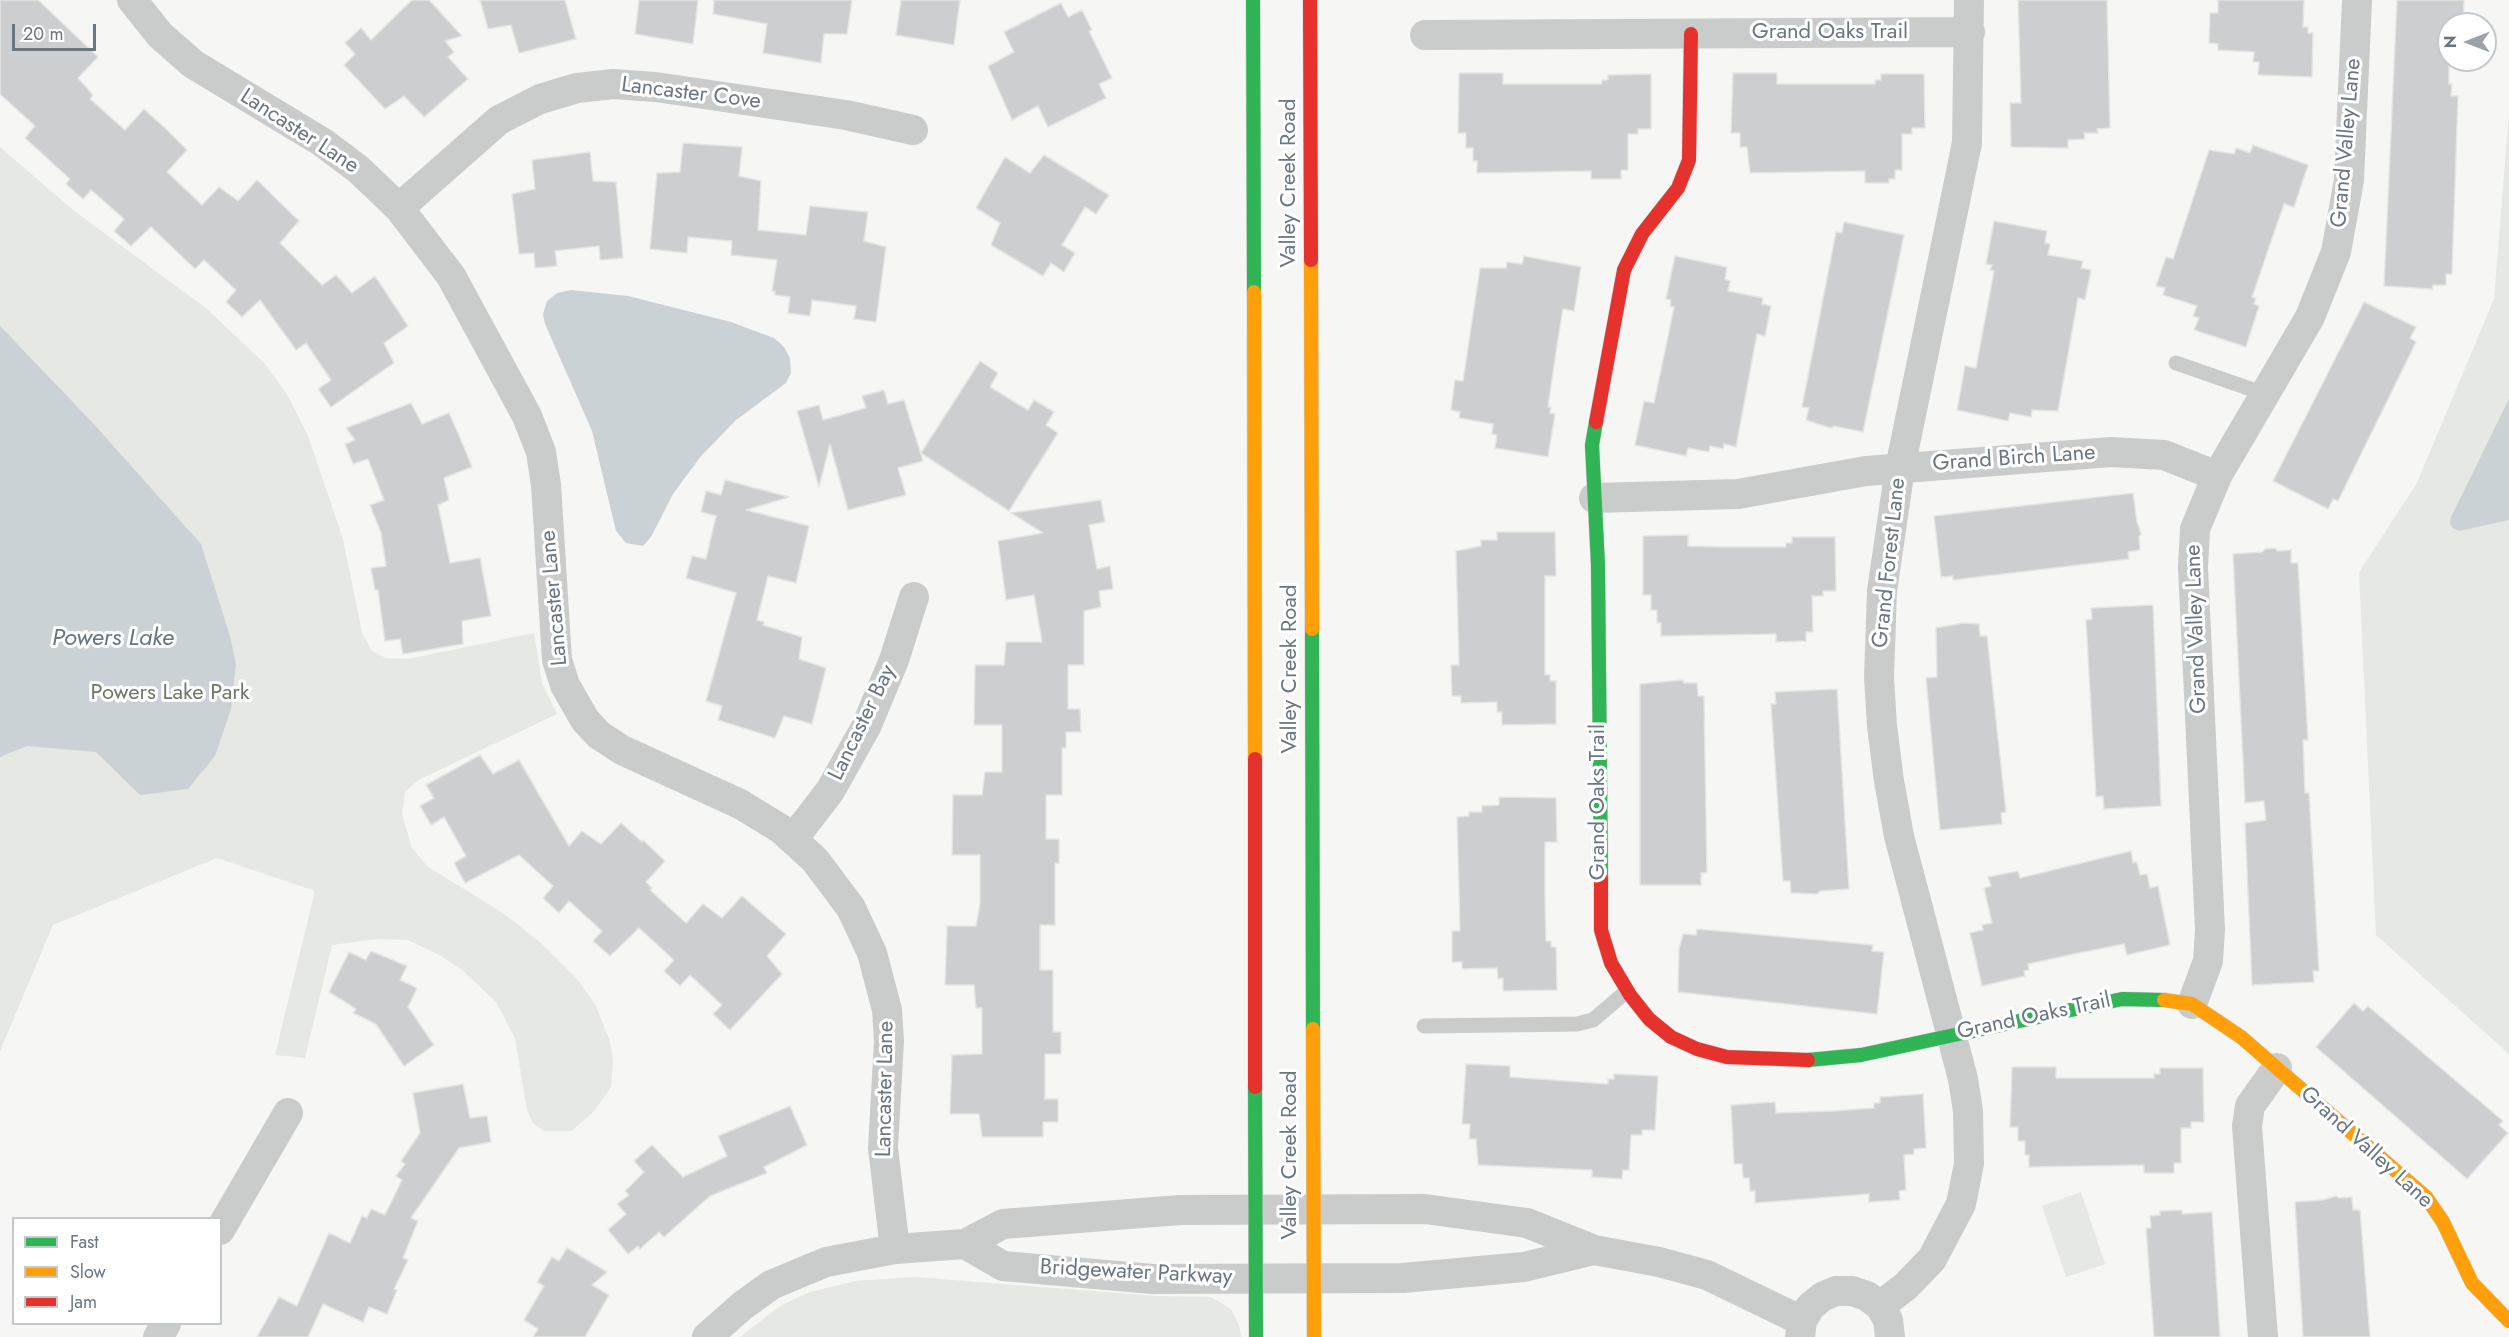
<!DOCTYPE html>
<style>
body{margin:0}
#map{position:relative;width:2509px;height:1337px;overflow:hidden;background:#f6f6f5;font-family:Jost,sans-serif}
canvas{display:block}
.legend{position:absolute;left:12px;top:1217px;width:210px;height:108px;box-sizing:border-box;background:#fff;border:2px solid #c3c9cd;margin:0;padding:8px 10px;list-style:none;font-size:18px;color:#687782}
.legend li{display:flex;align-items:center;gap:12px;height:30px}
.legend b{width:30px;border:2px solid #c3c9cd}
.north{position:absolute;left:2437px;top:12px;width:60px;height:60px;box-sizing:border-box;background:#fff;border:2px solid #c3c9cd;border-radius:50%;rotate:270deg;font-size:16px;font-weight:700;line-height:24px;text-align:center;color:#687782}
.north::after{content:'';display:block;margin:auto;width:21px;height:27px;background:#9aa3aa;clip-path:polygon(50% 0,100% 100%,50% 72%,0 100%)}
.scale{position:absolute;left:12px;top:24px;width:84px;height:27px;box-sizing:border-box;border:3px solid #687782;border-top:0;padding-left:8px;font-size:18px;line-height:21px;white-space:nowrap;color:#687782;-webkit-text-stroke:4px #fff;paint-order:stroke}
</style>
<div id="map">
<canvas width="2509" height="1337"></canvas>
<ul class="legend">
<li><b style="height:8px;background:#30b455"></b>Fast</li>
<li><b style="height:8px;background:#ff9f0a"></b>Slow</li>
<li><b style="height:8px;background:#e5322d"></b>Jam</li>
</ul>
<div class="north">N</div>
<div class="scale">20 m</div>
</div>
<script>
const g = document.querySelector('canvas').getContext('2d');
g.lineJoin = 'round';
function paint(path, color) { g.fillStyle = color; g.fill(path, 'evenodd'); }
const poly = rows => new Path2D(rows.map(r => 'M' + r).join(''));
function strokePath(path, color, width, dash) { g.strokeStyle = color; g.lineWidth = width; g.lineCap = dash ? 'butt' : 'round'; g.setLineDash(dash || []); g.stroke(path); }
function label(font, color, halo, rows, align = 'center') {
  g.font = font + ' Jost,sans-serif'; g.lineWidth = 6; g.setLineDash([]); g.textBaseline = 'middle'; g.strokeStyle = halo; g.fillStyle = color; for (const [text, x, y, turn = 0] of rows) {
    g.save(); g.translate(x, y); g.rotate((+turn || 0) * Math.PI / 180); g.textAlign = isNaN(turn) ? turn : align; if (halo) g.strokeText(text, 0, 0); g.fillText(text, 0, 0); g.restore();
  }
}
paint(poly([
 [2509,113,2509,1054,2376,935,2359,572,2416,485,2494,299],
 [0,147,73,210,207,309,265,364,288,396,308,436,343,539,362,633,372,651,386,658,408,659,534,633,542,683,557,714,418,780,405,792,402,814,412,848,428,867,503,913,541,943,576,978,595,1004,610,1041,613,1061,611,1087,595,1110,572,1131,544,1131,533,1123,527,1110,515,1038,496,1002,462,970,440,955,408,940,377,939,332,945,305,1058,275,1055,315,891,217,858,53,925,0,1051],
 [2081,1192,2105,1264,2066,1277,2042,1206],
 [915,1277,1157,1296,1211,1297,1231,1309,1239,1325,1241,1337,740,1337,780,1306,810,1292,855,1281]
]), '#e6e8e3');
paint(poly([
 [571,290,628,296,731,322,774,338,784,347,790,358,791,373,786,383,736,420,701,456,673,494,651,537,643,546,626,543,616,531,592,431,545,324,543,314,547,301,557,293],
 [0,326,91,421,201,544,230,636,236,664,231,709,215,756,188,789,140,795,96,752,27,746,0,757],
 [2509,399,2509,520,2459,531,2454,529,2450,524,2451,517]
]), '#cbd2d6');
const building = poly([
 [0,0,38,0,98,57,78,78,93,95,90,99,125,130,144,109,166,129,187,150,167,172,202,205,219,187,238,201,257,180,299,221,280,243,322,285,336,275,352,293,375,276,408,326,384,343,394,363,331,407,318,389,331,380,306,343,296,350,260,300,242,317,226,302,236,290,204,260,195,269,151,227,131,246,114,231,124,219,91,190,83,199,66,184,70,179,25,138,35,126,0,94,0,0],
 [412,0,429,0,462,36,445,41,454,52,448,57,468,79,424,117,404,96,385,109,344,65,355,54,345,43,361,28,371,40,412,0],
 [480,0,565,0,576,39,519,53,511,25,488,29,480,0],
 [639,0,698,0,693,44,635,34,639,0],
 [714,0,852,0,847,34,824,34,821,63,763,53,767,24,713,14,714,0],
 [901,0,960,0,954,45,896,35,901,0],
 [2018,0,2107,0,2110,128,2097,129,2098,133,2084,133,2085,139,2068,140,2068,148,2011,147,2010,103,2021,103,2018,0],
 [2218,0,2304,0,2303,27,2308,27,2308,33,2313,33,2312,77,2258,75,2259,62,2253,62,2254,52,2218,50,2218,44,2209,43,2210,13,2218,13,2218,0],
 [2397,0,2464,0,2463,24,2449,24,2449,84,2452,84,2451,96,2458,96,2452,274,2446,274,2446,285,2433,285,2432,289,2384,286,2397,0],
 [1061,3,1068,17,1082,10,1092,30,1089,31,1112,78,1099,84,1106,98,1048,127,1038,106,1012,120,988,66,1014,52,1004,32,1061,3],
 [1459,73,1503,73,1503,84,1602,84,1602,80,1608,80,1608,75,1651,74,1651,129,1638,129,1638,134,1628,134,1628,170,1621,170,1621,179,1591,179,1591,171,1477,173,1477,161,1473,161,1473,148,1466,148,1466,133,1458,133,1459,73],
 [1733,73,1777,73,1777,84,1875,84,1875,80,1881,80,1881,74,1924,74,1925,128,1912,128,1912,134,1902,134,1902,170,1895,170,1895,179,1889,179,1889,183,1865,183,1865,171,1750,173,1747,147,1740,147,1740,133,1731,133,1733,73],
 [683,143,742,147,739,176,761,181,758,230,806,235,810,206,868,212,864,241,886,247,876,322,854,319,856,306,812,300,810,316,788,313,790,297,775,295,775,291,772,291,777,260,731,255,732,241,688,237,687,253,650,249,657,173,680,172,683,143],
 [2253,145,2308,165,2294,207,2284,204,2252,297,2256,298,2254,304,2259,306,2246,347,2194,330,2199,318,2193,316,2197,306,2163,295,2165,288,2156,286,2166,257,2173,259,2209,150,2234,154,2236,148,2250,153,2253,145],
 [590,152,593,181,616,182,623,258,600,260,599,246,555,251,557,266,535,268,534,253,519,254,512,194,535,189,532,160,590,152],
 [1044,155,1109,195,1096,214,1085,207,1062,245,1075,253,1064,272,1051,263,1043,276,991,245,1000,223,976,208,1005,157,1030,173,1044,155],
 [1994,221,2047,231,2045,243,2050,244,2048,255,2083,261,2081,268,2091,270,2085,300,2078,298,2058,411,2032,410,2031,417,2010,413,2008,421,1957,410,1965,366,1976,368,1994,271,1990,270,1992,265,1986,264,1994,221],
 [1844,222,1904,235,1863,432,1834,426,1831,428,1806,420,1809,408,1802,407,1836,232,1842,233,1844,222],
 [1524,256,1581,267,1574,311,1563,309,1557,345,1548,407,1551,407,1550,413,1555,414,1548,457,1495,448,1497,435,1492,434,1493,424,1459,418,1460,412,1451,410,1455,380,1463,381,1480,268,1506,268,1507,262,1522,264,1524,256],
 [1675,256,1727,267,1725,279,1730,281,1728,291,1763,298,1762,304,1771,306,1765,336,1757,334,1736,447,1724,444,1723,449,1710,446,1709,452,1688,448,1686,456,1635,445,1644,401,1654,403,1666,346,1674,307,1670,306,1671,300,1666,299,1675,256],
 [2364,302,2416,327,2410,338,2416,342,2338,501,2333,499,2328,509,2273,481,2364,302],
 [980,361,998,373,990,387,1028,410,1034,400,1054,412,1046,425,1058,433,1009,511,921,453,980,361],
 [884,390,888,404,904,400,923,461,898,468,906,495,848,510,830,444,819,487,797,411,819,405,823,420,866,408,862,396,884,390],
 [411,403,422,424,449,413,461,440,472,467,444,478,449,500,438,505,450,563,480,558,491,616,462,621,463,644,403,654,400,639,385,641,378,590,375,590,371,568,386,566,381,533,370,505,384,500,368,459,353,464,345,444,355,440,346,428,411,403],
 [725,480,789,497,746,510,809,526,796,583,768,576,757,620,764,622,763,625,802,637,799,659,826,668,812,724,784,716,775,738,718,720,722,706,706,701,736,593,686,578,692,556,706,559,716,516,701,512,706,491,721,495,725,480],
 [2133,493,2137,522,2141,534,2139,537,2140,550,2128,552,2129,559,1953,580,1953,576,1941,577,1934,516,2133,493],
 [1101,500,1105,522,1089,525,1097,569,1110,566,1113,589,1099,591,1101,607,1084,611,1084,665,1068,665,1068,709,1080,709,1081,732,1066,732,1066,748,1062,748,1062,795,1046,795,1046,839,1059,839,1059,863,1055,863,1055,925,1040,925,1040,970,1053,970,1053,1032,1061,1032,1061,1054,1045,1054,1045,1099,1058,1099,1058,1122,1043,1122,1043,1137,982,1137,979,1114,950,1114,952,1055,982,1054,982,1008,976,1008,974,985,945,985,947,926,976,926,980,903,980,855,952,855,953,795,982,795,985,772,1002,772,1002,725,974,725,975,665,1004,665,1006,642,1042,642,1034,595,1006,600,998,541,1043,533,1011,513,1101,500],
 [1497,532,1555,532,1556,576,1545,576,1545,675,1550,675,1550,681,1556,681,1556,724,1502,725,1502,712,1497,712,1497,702,1461,703,1461,696,1452,696,1451,665,1459,665,1456,551,1481,546,1481,540,1497,540,1497,532],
 [1688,535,1688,546,1725,547,1786,547,1786,543,1792,543,1792,537,1835,537,1836,591,1823,591,1823,596,1812,596,1813,632,1806,632,1806,641,1776,642,1776,634,1661,636,1661,623,1657,623,1657,610,1651,610,1651,595,1643,595,1643,536,1688,535],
 [2275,548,2278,551,2291,550,2291,563,2298,563,2308,740,2303,740,2305,793,2309,793,2319,971,2313,971,2314,982,2252,985,2245,823,2266,820,2264,801,2245,803,2233,554,2262,552,2265,549,2275,548],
 [2153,605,2161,806,2104,809,2103,796,2096,797,2086,620,2092,619,2091,608,2153,605],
 [1963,623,1979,624,1980,636,1987,636,2006,812,2001,813,2002,824,1940,830,1926,678,1937,677,1936,628,1963,623],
 [1682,680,1684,683,1697,683,1698,696,1704,696,1707,873,1701,873,1701,885,1640,885,1640,684,1682,680],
 [1837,689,1849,889,1820,891,1817,894,1791,893,1790,881,1783,881,1771,704,1776,704,1775,692,1837,689],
 [480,755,493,774,519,760,569,846,582,831,601,844,621,823,642,842,643,840,665,861,646,882,652,888,650,890,686,923,703,904,722,918,742,896,786,934,767,956,782,974,730,1030,713,1014,722,1005,690,975,680,986,664,971,674,960,639,928,610,956,593,941,602,931,569,901,559,913,543,898,553,886,519,855,465,883,454,863,466,856,444,817,431,825,420,806,434,798,426,785,480,755],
 [1499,797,1556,798,1557,842,1545,842,1545,899,1546,941,1551,941,1551,947,1556,947,1557,990,1503,991,1503,978,1498,979,1497,968,1462,969,1462,962,1452,962,1452,931,1460,931,1457,817,1469,816,1469,812,1482,812,1482,806,1499,805,1499,797],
 [2131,851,2133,863,2137,862,2140,875,2147,874,2150,888,2158,886,2170,945,2127,955,2124,944,2069,955,2028,964,2029,970,2024,971,2025,976,1982,986,1970,933,1983,930,1982,925,1992,923,1984,888,1991,886,1988,877,2018,871,2020,878,2131,851],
 [1697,929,1873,945,1872,951,1884,952,1877,1014,1678,992,1679,949,1683,934,1696,935,1697,929],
 [371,951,407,966,400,980,417,988,408,1007,434,1045,404,1066,376,1024,353,1013,356,1009,329,992,349,952,366,960,371,951],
 [2354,1003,2363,1011,2368,1006,2503,1121,2499,1125,2508,1133,2467,1179,2316,1047,2354,1003],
 [1466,1064,1510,1066,1510,1077,1608,1084,1608,1079,1614,1079,1614,1074,1658,1076,1655,1130,1642,1130,1642,1135,1631,1135,1629,1170,1623,1170,1622,1179,1592,1177,1592,1170,1478,1165,1476,1139,1469,1139,1470,1124,1462,1124,1466,1064],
 [2012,1067,2056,1067,2056,1078,2154,1078,2154,1074,2160,1074,2160,1068,2203,1068,2204,1122,2191,1122,2191,1128,2181,1128,2181,1163,2174,1163,2174,1173,2144,1173,2144,1165,2029,1167,2029,1155,2025,1155,2025,1141,2018,1141,2018,1127,2010,1127,2012,1067],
 [463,1084,470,1118,487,1116,491,1142,459,1148,411,1218,418,1221,403,1258,408,1260,394,1289,397,1290,387,1314,369,1307,363,1322,323,1304,308,1337,257,1337,279,1297,297,1306,329,1233,350,1243,362,1216,367,1218,371,1209,385,1215,402,1180,396,1176,405,1164,401,1161,420,1133,413,1093,463,1084],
 [1923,1094,1926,1148,1914,1149,1914,1154,1904,1155,1906,1190,1899,1191,1900,1200,1869,1202,1869,1194,1755,1203,1755,1191,1750,1191,1749,1178,1743,1178,1742,1164,1734,1164,1731,1105,1775,1102,1776,1113,1833,1111,1874,1108,1874,1103,1880,1103,1880,1097,1923,1094],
 [790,1106,807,1145,764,1167,767,1173,710,1196,664,1237,659,1232,640,1249,638,1246,628,1254,608,1230,626,1214,617,1204,629,1195,625,1191,644,1172,634,1161,652,1145,683,1177,727,1156,718,1136,790,1106],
 [2336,1196,2339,1198,2352,1197,2353,1210,2360,1210,2370,1337,2303,1337,2295,1202,2323,1200,2336,1196],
 [2182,1210,2182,1214,2212,1212,2220,1337,2154,1337,2146,1228,2151,1228,2150,1216,2160,1215,2160,1211,2182,1210],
 [567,1248,607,1272,592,1285,609,1295,585,1337,533,1337,538,1329,524,1320,544,1286,537,1282,552,1257,559,1261,567,1248]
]);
paint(building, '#cdcecf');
strokePath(building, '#e5e5e4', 1.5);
const fast = poly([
 [1253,0,1254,292],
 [1596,422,1592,445,1598,565,1601,879],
 [1312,629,1313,1029],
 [1808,1060,1861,1055,2122,999,2164,1000],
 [1255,1087,1256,1337]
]);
const slow = poly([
 [1311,260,1312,629],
 [1254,292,1255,759],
 [2164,1000,2192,1004,2241,1037,2426,1197,2443,1222,2472,1283,2509,1321],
 [1313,1029,1314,1337]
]);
const jam = poly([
 [1310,0,1311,260],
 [1596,422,1624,270,1642,234,1678,188,1689,160,1691,34],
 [1255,759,1255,1087],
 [1601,879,1601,930,1611,963,1630,995,1649,1019,1671,1037,1697,1049,1727,1057,1808,1060]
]);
strokePath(fast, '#d3d3d3', 15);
strokePath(slow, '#d3d3d3', 15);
strokePath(jam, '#d3d3d3', 15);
strokePath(poly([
 [2176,363,2265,394],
 [1424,1026,1577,1024,1593,1020,1627,991]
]), '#cacccc', 15);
strokePath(poly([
 [132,0,160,35,193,64,322,142,358,169,399,208,451,276,527,416,541,452,546,485,557,660,565,685,585,720,599,735,622,750,740,804,781,829,815,860,851,908,872,953,887,1010,889,1041,883,1148,895,1249],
 [1425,35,1970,32],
 [399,208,499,120,540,99,577,88,613,84,656,87,846,115,913,130],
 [1594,498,1738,494,1866,471,2111,452,2164,455,2217,476],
 [793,839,830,791,866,727,894,660,914,597],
 [2192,1004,2208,961,2210,930,2193,567,2195,529,2217,476,2310,317,2336,252,2349,180,2357,0],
 [220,1230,288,1113],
 [965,1244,1003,1266,1152,1279,1403,1278,1524,1267,1594,1250],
 [1880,1306,1906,1286,1932,1259,1961,1204,1969,1164,1968,1111,1963,1079,1899,836,1889,781,1882,726,1879,677,1882,591,1900,468,1967,143,1969,0],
 [158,1337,166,1324],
 [707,1337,742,1306,771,1285,826,1262,895,1249,965,1244,1003,1224,1180,1210,1425,1209,1527,1223,1594,1250,1659,1262,1707,1275,1802,1321],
 [1800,1337,1802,1321,1810,1307,1822,1297,1836,1291,1852,1291,1867,1296,1880,1306,1888,1320,1890,1337],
 [2263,1337,2247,1126,2250,1106,2277,1068]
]), '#cacccc', 30);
strokePath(fast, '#30b455', 14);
strokePath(slow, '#ff9f0a', 14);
strokePath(jam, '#e5322d', 14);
label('22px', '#687782', '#fff', [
 ["Grand Oaks Trail",1830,33],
 ["Lancaster Cove",691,94,7],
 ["Lancaster Lane",299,132,33],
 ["Grand Valley Lane",2347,143,-85],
 ["Valley Creek Road",1290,183,-90],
 ["Grand Birch Lane",2014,459,-4],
 ["Grand Forest Lane",1890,563,-84],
 ["Lancaster Lane",555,598,-95],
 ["Grand Valley Lane",2197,629,-92],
 ["Valley Creek Road",1291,669,-90],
 ["Lancaster Bay",863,723,-64],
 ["Grand Oaks Trail",1599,802,-90],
 ["Grand Oaks Trail",2034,1017,-12],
 ["Lancaster Lane",886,1089,-89],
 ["Grand Valley Lane",2366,1148,42],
 ["Valley Creek Road",1291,1155,-90],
 ["Bridgewater Parkway",1136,1273,3]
]);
label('22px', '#6b7a66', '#fff', [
 ["Powers Lake Park",170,694]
]);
label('italic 24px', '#64777f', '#fff', [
 ["Powers Lake",113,639]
]);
</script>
